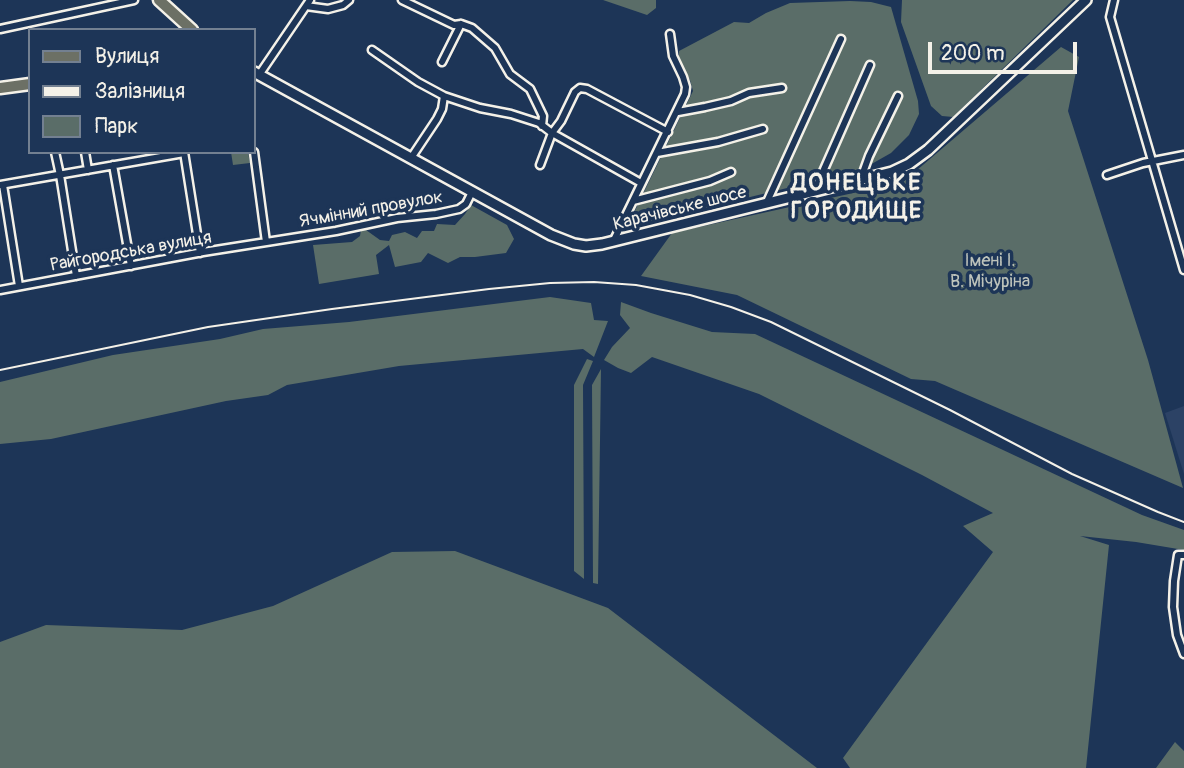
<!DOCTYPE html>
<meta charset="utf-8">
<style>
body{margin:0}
#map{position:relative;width:1184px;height:768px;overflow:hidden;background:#1d3557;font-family:Pangolin,sans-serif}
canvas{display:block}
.legend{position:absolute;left:28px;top:28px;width:228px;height:126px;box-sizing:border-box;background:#1d3557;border:2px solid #738091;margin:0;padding:9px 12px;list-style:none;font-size:21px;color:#f4f1e8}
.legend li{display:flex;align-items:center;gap:14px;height:35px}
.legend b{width:35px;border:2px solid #738091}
.scale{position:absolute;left:928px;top:42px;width:149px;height:32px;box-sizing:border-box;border:4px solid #f4f1e8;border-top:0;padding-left:9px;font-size:21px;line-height:24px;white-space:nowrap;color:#f4f1e8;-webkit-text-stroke:5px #1d3557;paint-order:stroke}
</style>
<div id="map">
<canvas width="1184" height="768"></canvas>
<ul class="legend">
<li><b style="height:9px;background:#6c7065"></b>Вулиця</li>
<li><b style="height:9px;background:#f4f1e8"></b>Залізниця</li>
<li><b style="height:19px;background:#5a6d68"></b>Парк</li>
</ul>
<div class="scale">200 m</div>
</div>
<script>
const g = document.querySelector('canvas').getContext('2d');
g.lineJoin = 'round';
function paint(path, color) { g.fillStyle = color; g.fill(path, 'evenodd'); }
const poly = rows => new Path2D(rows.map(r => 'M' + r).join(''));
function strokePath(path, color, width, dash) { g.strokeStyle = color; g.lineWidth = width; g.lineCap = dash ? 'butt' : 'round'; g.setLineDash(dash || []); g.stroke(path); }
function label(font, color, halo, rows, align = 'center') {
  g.font = font + ' Pangolin,sans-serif'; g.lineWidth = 7; g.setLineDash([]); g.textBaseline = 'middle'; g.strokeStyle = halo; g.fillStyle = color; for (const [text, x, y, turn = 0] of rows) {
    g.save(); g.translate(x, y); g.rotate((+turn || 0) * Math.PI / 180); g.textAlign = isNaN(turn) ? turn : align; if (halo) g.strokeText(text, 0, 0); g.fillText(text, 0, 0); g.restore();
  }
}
paint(poly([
 [1184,406,1184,474,1165,413]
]), '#2c4265');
paint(poly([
 [603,0,656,0,656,8,647,15],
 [902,0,1073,0,953,117,942,116,931,106,901,22],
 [850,1,871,2,891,7,918,101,919,114,909,135,891,153,861,170,627,227,693,91,690,80,679,58,679,51,734,22,749,23,766,13,790,3],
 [1061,47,1079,57,1068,111,1148,360,1183,488,935,381,911,379,737,295,641,276,672,233,903,182],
 [231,152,248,152,250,163,233,165],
 [471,205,507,225,514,239,506,253,475,257,460,257,448,263,428,253,421,262,395,267,389,245,376,255,379,274,319,284,313,245,352,242,360,236,361,230,366,230,380,240,389,241,392,235,405,232,417,238,422,231,434,231,437,224,455,225,465,214],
 [550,297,591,303,594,320,608,321,594,357,583,349,399,366,287,385,268,395,226,401,51,439,0,444,0,382,113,355,220,339,263,329,349,322],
 [621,302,651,313,712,332,755,334,1142,515,1184,530,1184,550,1136,542,1080,536,1109,545,1086,768,850,768,843,758,993,552,963,526,993,513,922,475,759,394,652,357,631,373,618,368,604,360,612,347,630,328,620,315],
 [587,359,593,361,583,385,584,579,574,571,574,385],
 [601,369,598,584,593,583,592,385],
 [455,551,608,608,817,768,0,768,0,642,46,625,182,630,273,606,392,552],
 [1175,742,1184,751,1184,768,1156,768]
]), '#5a6d68');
const minor = poly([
 [402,0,454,25,461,24,472,28,495,48,510,74,530,89,543,116,542,126],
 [1114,0,1110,17,1184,270],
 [306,6,328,9,343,5,349,0],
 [0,29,134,0],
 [372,50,418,82,444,96,480,108,511,114,539,123,552,133,641,183],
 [442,62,461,24],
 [259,75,310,0],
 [678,112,705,107,731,101,749,93,782,88],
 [55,152,60,175,76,276],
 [85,152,88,170],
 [184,152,200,253],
 [254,152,266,242],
 [657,153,718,142,763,129],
 [411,158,437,119,442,109,444,96],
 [113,165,131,266],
 [540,165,552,133,561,121,575,92,580,88,587,89,668,132],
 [1107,175,1143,163,1184,155],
 [860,181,869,156,898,96],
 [0,185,184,153],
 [3,185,19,286],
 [814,192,870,65],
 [633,201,710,181,731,172],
 [766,204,841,39],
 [614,240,685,94,686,87,683,77,673,56,670,34],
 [0,290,203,252,336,231,397,218,436,214,459,209,466,204,472,192],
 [1184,555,1178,555,1174,581,1173,607,1177,635,1184,654]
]);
const secondary = poly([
 [254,72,551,235,574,244,586,246,602,244,892,172,909,164,928,150,1086,0]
]);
const primary = poly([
 [159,0,192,30],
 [0,88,30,84]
]);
strokePath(minor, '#f4f1e8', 11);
strokePath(secondary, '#f4f1e8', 14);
strokePath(primary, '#f4f1e8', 15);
strokePath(minor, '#1d3557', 6);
strokePath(secondary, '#1d3557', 9);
strokePath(primary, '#6c7065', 10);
strokePath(poly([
 [0,370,208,327,332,309,489,289,550,283,594,282,636,285,690,295,731,307,771,322,950,410,1072,474,1158,512,1184,522]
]), '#f4f1e8', 2);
label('18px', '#f4f1e8', '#1d3557', [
 ["Карачівське шосе",680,209,-14],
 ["Ячмінний провулок",371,210,-10],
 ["Райгородська вулиця",131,252,-10]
]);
label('18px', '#bec3bb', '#1d3557', [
 ["Імені І.",990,261],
 ["В. Мічуріна",990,282]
]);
g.letterSpacing = '2px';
label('bold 24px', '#f4f1e8', '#1d3557', [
 ["ДОНЕЦЬКЕ",857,184],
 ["ГОРОДИЩЕ",857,212]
]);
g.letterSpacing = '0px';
</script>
